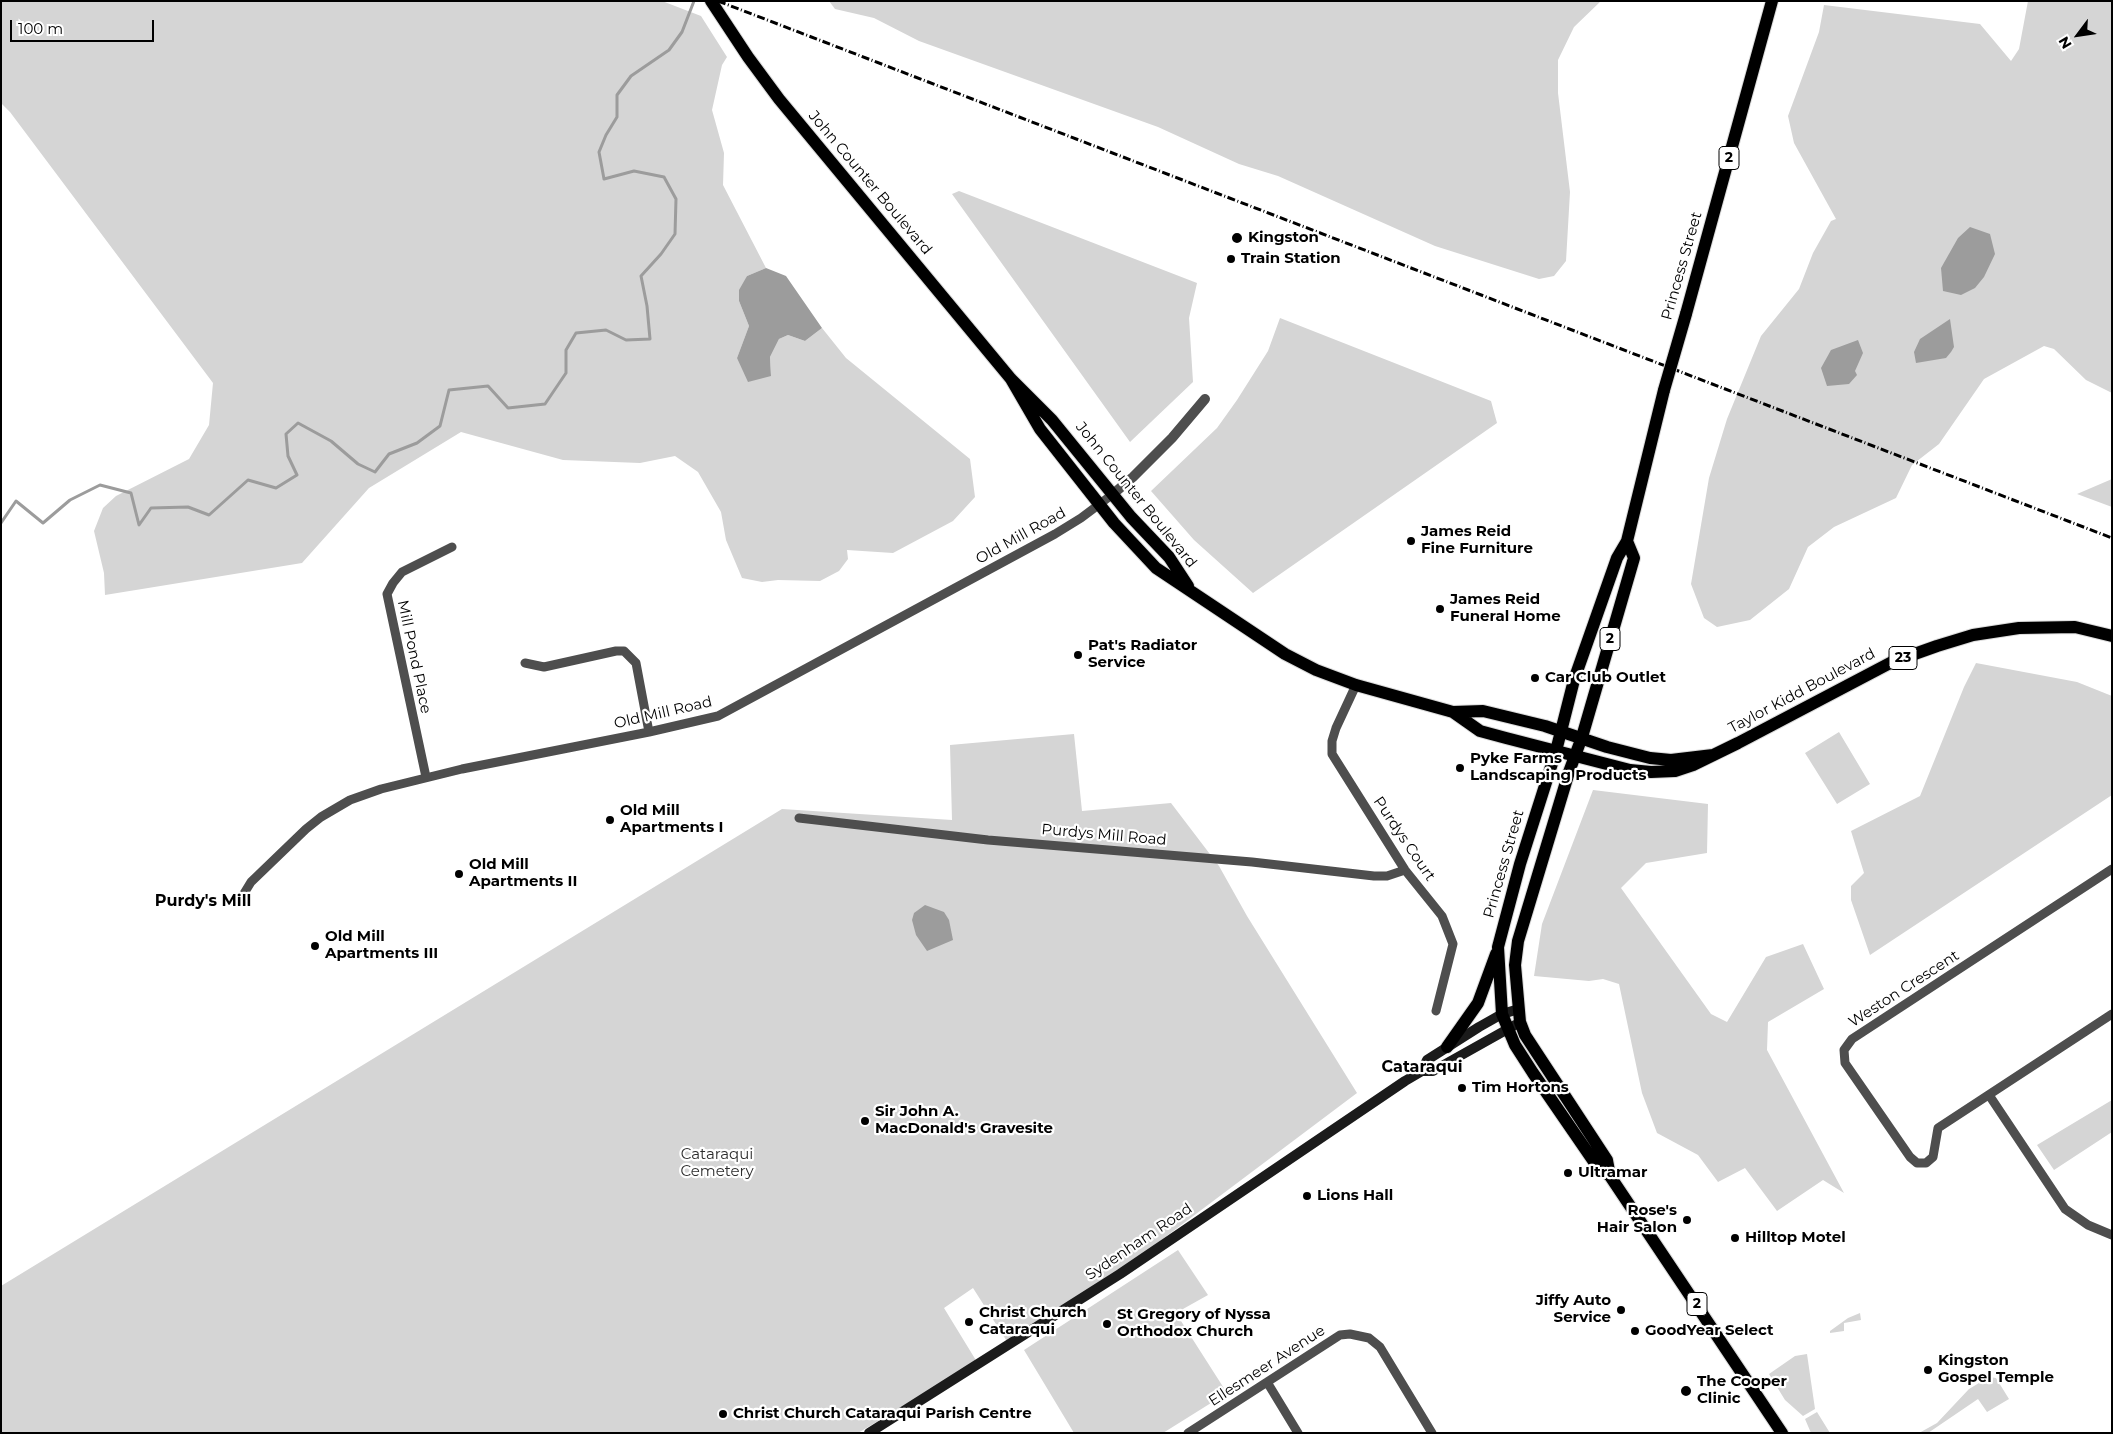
<!DOCTYPE html>
<style>
body{margin:0}
#map{position:relative;width:2113px;height:1434px;overflow:hidden;background:#fff;font-family:Montserrat,sans-serif}
canvas{display:block}
.frame{position:absolute;inset:0;border:2px solid #000;pointer-events:none}
.north{position:absolute;left:2053px;top:10px;width:50px;height:50px;-webkit-text-stroke:4px #fff;paint-order:stroke;rotate:239deg;font-size:14px;font-weight:700;line-height:20px;text-align:center;color:#000}
.north::after{content:'';display:block;margin:auto;width:18px;height:22px;background:#000;clip-path:polygon(50% 0,100% 100%,50% 72%,0 100%)}
.scale{position:absolute;left:10px;top:20px;width:144px;height:22px;box-sizing:border-box;border:2px solid #000;border-top:0;padding-left:6px;font-size:15px;line-height:18px;white-space:nowrap;color:#000;-webkit-text-stroke:4px #fff;paint-order:stroke}
</style>
<div id="map">
<canvas width="2113" height="1434"></canvas>
<div class="frame"></div>
<div class="north">N</div>
<div class="scale">100 m</div>
</div>
<script>
const g = document.querySelector('canvas').getContext('2d');
g.lineJoin = 'round';
function paint(path, color) { g.fillStyle = color; g.fill(path, 'evenodd'); }
const poly = rows => new Path2D(rows.map(r => 'M' + r).join(''));
function strokePath(path, color, width, dash) { g.strokeStyle = color; g.lineWidth = width; g.lineCap = dash ? 'butt' : 'round'; g.setLineDash(dash || []); g.stroke(path); }
function label(font, color, halo, rows, align = 'center') {
  g.font = font + ' Montserrat,sans-serif'; g.lineWidth = 4.5; g.setLineDash([]); g.textBaseline = 'middle'; g.strokeStyle = halo; g.fillStyle = color; for (const [text, x, y, turn = 0] of rows) {
    g.save(); g.translate(x, y); g.rotate((+turn || 0) * Math.PI / 180); g.textAlign = isNaN(turn) ? turn : align; if (halo) g.strokeText(text, 0, 0); g.fillText(text, 0, 0); g.restore();
  }
}
paint(poly([
 [1,1,662,1,701,16,727,57,722,65,712,110,724,153,723,185,766,268,747,276,739,301,749,326,737,358,771,375,770,357,779,339,788,335,805,341,822,328,846,358,970,459,975,497,953,521,893,553,847,550,848,559,839,571,820,581,778,580,762,582,742,578,726,540,721,512,698,472,675,456,640,463,563,460,461,432,369,488,302,563,105,595,104,573,94,531,103,508,116,496,189,459,209,425,213,383,10,112,1,103],
 [829,1,1601,1,1574,27,1558,60,1558,93,1570,192,1566,261,1554,276,1539,279,1435,246,1278,176,1239,164,1158,127,919,41,874,18,835,9],
 [2028,1,2112,1,2112,393,2086,380,2054,349,2044,346,1984,379,1939,444,1912,465,1896,498,1834,527,1808,547,1789,589,1750,620,1717,627,1704,618,1691,584,1709,478,1727,419,1761,336,1799,289,1813,253,1831,221,1836,219,1794,143,1788,116,1819,32,1824,5,1980,24,2011,61,2019,49],
 [959,191,1197,283,1189,318,1193,382,1130,442,952,194],
 [1280,318,1491,401,1497,423,1253,593,1194,540,1151,491,1217,428,1237,400,1268,351],
 [2112,479,2112,507,2077,494],
 [1976,663,2077,682,2112,696,2112,795,1870,955,1851,900,1851,886,1864,873,1851,831,1920,796,1964,687],
 [1839,732,1870,784,1837,804,1805,753],
 [1074,734,1082,811,1171,803,1219,866,1247,916,1357,1093,1124,1268,1008,1343,973,1288,944,1308,977,1362,858,1433,1,1433,1,1286,782,809,952,820,950,745],
 [1593,790,1708,804,1707,853,1646,863,1621,888,1711,1014,1727,1022,1766,957,1803,944,1824,989,1768,1022,1767,1050,1844,1193,1823,1180,1777,1211,1745,1168,1718,1182,1698,1155,1657,1133,1642,1093,1619,984,1603,979,1589,981,1534,976,1542,924],
 [2112,1100,2112,1132,2054,1170,2037,1145],
 [1178,1250,1208,1295,1183,1309,1181,1321,1227,1393,1163,1433,1074,1433,1024,1350],
 [1860,1313,1861,1320,1844,1323,1844,1331,1830,1333,1830,1331,1848,1318],
 [1807,1354,1815,1409,1803,1416,1785,1400,1769,1374,1795,1356],
 [1989,1377,1996,1378,2009,1399,1987,1412,1978,1399,1928,1433,1919,1433,1937,1423,1969,1389],
 [1817,1412,1830,1433,1811,1433,1805,1419]
]), '#d5d5d5');
paint(poly([
 [1970,227,1990,234,1995,254,1984,277,1975,288,1961,295,1943,291,1941,268,1958,238],
 [766,268,786,276,822,328,805,341,788,335,779,339,770,357,771,376,748,382,737,358,749,326,739,301,739,290,747,276],
 [1950,319,1954,347,1951,352,1946,358,1916,363,1914,352,1920,339],
 [1858,340,1863,353,1855,371,1857,375,1849,384,1827,386,1821,368,1831,350],
 [925,905,944,912,949,920,953,940,927,951,916,935,912,920,914,913]
]), '#9c9c9c');
strokePath(poly([
 [1,523,16,501,43,523,70,500,100,485,131,493,139,525,151,508,188,507,209,515,248,480,276,488,297,475,288,456,286,434,298,423,331,441,358,464,375,472,389,454,417,443,440,426,449,390,488,386,508,408,545,404,566,373,566,350,576,333,606,330,626,340,650,339,647,306,641,276,661,254,675,234,676,199,664,177,634,171,604,179,599,152,606,135,617,117,617,95,631,76,669,50,682,32,694,1]
]), '#9c9c9c', 3);
const primary = poly([
 [711,1,748,57,779,99,1011,379,1052,420,1131,517,1169,557,1188,586],
 [1686,314,1772,1],
 [1011,379,1040,429,1114,523,1156,568,1285,654,1316,670,1356,685,1453,712,1483,711,1545,726,1607,747,1650,758,1671,760,1713,755],
 [1664,390,1627,541,1617,558,1574,680,1556,751,1520,864,1498,947,1502,1014,1515,1045,1533,1073,1597,1166,1610,1176,1782,1433],
 [1453,712,1480,731,1506,738,1630,770,1651,772,1675,771,1693,765,1738,743,1892,662,1937,646,1973,635,2019,628,2075,627,2112,636],
 [1447,1047,1478,1003,1496,954],
 [1610,1176,1607,1160,1525,1035,1520,1022,1515,965,1518,941,1569,772,1582,737,1634,558,1627,541]
]);
strokePath(primary, '#dbdbdb', 14);
strokePath(poly([
 [525,663,544,667,616,651,624,651,636,663,649,732],
 [1356,685,1336,728,1332,741,1332,754,1405,870,1442,916,1453,944,1436,1011],
 [426,777,387,594,393,583,402,572,452,547],
 [799,818,988,840,1252,862,1374,876,1387,876,1405,870],
 [2112,869,1852,1039,1844,1050,1845,1063,1910,1157,1917,1163,1926,1163,1933,1157,1938,1128,2112,1014],
 [240,900,251,882,306,829,321,817,350,800,381,789,462,769,649,732,718,716,1055,534,1081,518,1113,494],
 [1989,1095,2065,1209,2088,1225,2112,1235],
 [1267,1382,1298,1433],
 [1188,1433,1340,1335,1350,1334,1369,1338,1380,1347,1432,1433]
]), '#4e4e4e', 9);
strokePath(poly([
 [1113,494,1133,477,1172,438,1205,399]
]), '#4e4e4e', 10);
strokePath(poly([
 [1422,1071,1427,1060,1479,1027,1502,1014,1519,1009],
 [869,1433,1120,1274,1405,1081,1422,1071,1433,1071,1515,1025]
]), '#1b1b1b', 10);
strokePath(primary, '#000', 12);
strokePath(poly([
 [718,1,2112,538]
]), '#000', 3, [8, 2.5, 1, 2.5]);
const primaryBridge = poly([
 [1664,390,1686,314]
]);
strokePath(primaryBridge, '#dbdbdb', 14, []);
strokePath(primaryBridge, '#000', 12);
for (const [x, y, r, color] of [
 [1237,238,6,"#000"],
 [1231,259,5,"#000"],
 [1411,541,5,"#000"],
 [1440,609,5,"#000"],
 [1078,655,5,"#000"],
 [1535,678,5,"#000"],
 [1460,768,5,"#000"],
 [610,820,5,"#000"],
 [459,874,5,"#000"],
 [315,946,5,"#000"],
 [1462,1088,5,"#000"],
 [865,1121,5,"#000"],
 [1568,1173,5,"#000"],
 [1307,1196,5,"#000"],
 [1687,1220,5,"#000"],
 [1735,1238,5,"#000"],
 [1621,1310,5,"#000"],
 [969,1322,5,"#000"],
 [1107,1324,5,"#000"],
 [1635,1331,5,"#000"],
 [1928,1370,5,"#000"],
 [1686,1391,6,"#000"],
 [723,1414,5,"#000"]
]) { const dot = new Path2D(); dot.arc(x, y, r, 0, 2 * Math.PI); g.fillStyle = color; g.fill(dot); strokePath(dot, '#fff', 2); }
for (const [x, y, w] of [
 [1729,158,20],
 [1610,639,20],
 [1903,658,28],
 [1697,1304,20]
]) { const box = new Path2D(); box.roundRect(x - w / 2, y - 11.5, w, 23, 4); g.fillStyle = '#fff'; g.fill(box); strokePath(box, '#000', 1); }
label('bold 14px', '#000', null, [
 ["2",1729,158],
 ["2",1610,639],
 ["23",1903,658],
 ["2",1697,1304]
]);
label('15px', '#000', '#fff', [
 ["John Counter Boulevard",870,183,50],
 ["Princess Street",1682,266,-74],
 ["John Counter Boulevard",1136,495,51],
 ["Old Mill Road",1021,536,-29],
 ["Mill Pond Place",414,657,78],
 ["Taylor Kidd Boulevard",1802,691,-28],
 ["Old Mill Road",663,713,-13],
 ["Purdys Mill Road",1104,835,5],
 ["Purdys Court",1404,839,56],
 ["Princess Street",1504,864,-74],
 ["Weston Crescent",1904,989,-33],
 ["Sydenham Road",1139,1242,-34],
 ["Ellesmeer Avenue",1267,1366,-33]
]);
label('bold 15px', '#000', '#fff', [
 ["Kingston",1248,238],
 ["Train Station",1241,259],
 ["James Reid",1421,532],
 ["Fine Furniture",1421,549],
 ["James Reid",1450,600],
 ["Funeral Home",1450,617],
 ["Pat's Radiator",1088,646],
 ["Service",1088,663],
 ["Car Club Outlet",1545,678],
 ["Pyke Farms",1470,759],
 ["Landscaping Products",1470,776],
 ["Old Mill",620,811],
 ["Apartments I",620,828],
 ["Old Mill",469,865],
 ["Apartments II",469,882],
 ["Old Mill",325,937],
 ["Apartments III",325,954],
 ["Tim Hortons",1472,1088],
 ["Sir John A.",875,1112],
 ["MacDonald's Gravesite",875,1129],
 ["Ultramar",1578,1173],
 ["Lions Hall",1317,1196],
 ["Rose's",1677,1211,"right"],
 ["Hair Salon",1677,1228,"right"],
 ["Hilltop Motel",1745,1238],
 ["Jiffy Auto",1611,1301,"right"],
 ["Service",1611,1318,"right"],
 ["Christ Church",979,1313],
 ["Cataraqui",979,1330],
 ["St Gregory of Nyssa",1117,1315],
 ["Orthodox Church",1117,1332],
 ["GoodYear Select",1645,1331],
 ["Kingston",1938,1361],
 ["Gospel Temple",1938,1378],
 ["The Cooper",1697,1382],
 ["Clinic",1697,1399],
 ["Christ Church Cataraqui Parish Centre",733,1414]
], 'left');
label('15px', '#2c2c2c', '#fff', [
 ["Cataraqui",717,1155],
 ["Cemetery",717,1172]
]);
label('bold 16px', '#000', '#fff', [
 ["Purdy's Mill",203,901],
 ["Cataraqui",1422,1067]
]);
</script>
